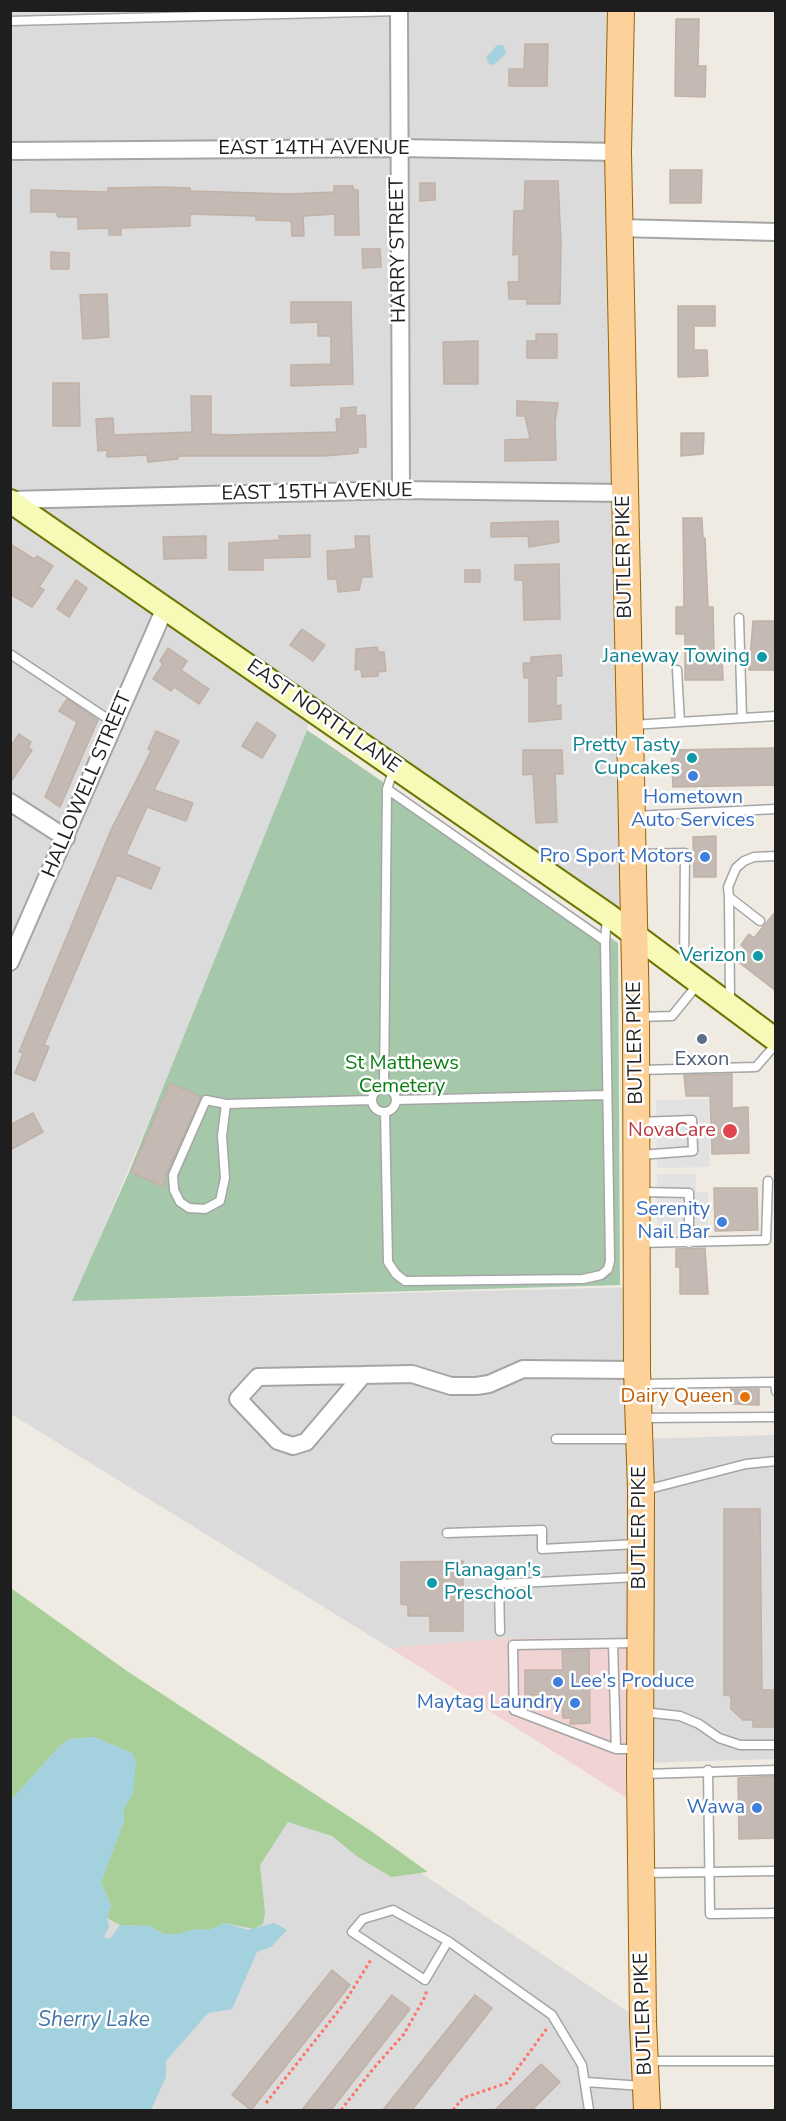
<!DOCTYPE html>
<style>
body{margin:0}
#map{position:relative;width:786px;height:2121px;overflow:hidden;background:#efebe3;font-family:"Nunito Sans",sans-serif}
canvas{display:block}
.frame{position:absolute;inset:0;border:12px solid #1e1e1e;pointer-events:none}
</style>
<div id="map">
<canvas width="786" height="2121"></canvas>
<div class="frame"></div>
</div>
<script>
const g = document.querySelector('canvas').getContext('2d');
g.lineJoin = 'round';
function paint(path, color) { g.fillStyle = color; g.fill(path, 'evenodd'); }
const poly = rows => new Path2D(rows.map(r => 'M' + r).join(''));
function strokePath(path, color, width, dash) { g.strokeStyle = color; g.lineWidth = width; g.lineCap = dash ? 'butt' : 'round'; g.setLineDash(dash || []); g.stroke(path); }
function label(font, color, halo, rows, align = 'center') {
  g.font = font + ' "Nunito Sans",sans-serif'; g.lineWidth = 5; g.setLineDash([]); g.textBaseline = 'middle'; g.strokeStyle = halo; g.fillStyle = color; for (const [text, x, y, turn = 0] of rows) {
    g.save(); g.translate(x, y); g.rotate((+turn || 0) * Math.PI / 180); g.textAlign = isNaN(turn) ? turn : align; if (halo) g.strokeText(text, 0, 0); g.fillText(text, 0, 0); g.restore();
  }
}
paint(poly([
 [10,11,621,11,634,935,312,708,307,730,166,1080,73,1301,638,1287,639,1439,775,1435,775,1759,641,1763,640,1639,510,1638,390,1648,11,1414],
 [10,1597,643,2022,647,2110,11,2110]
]), '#dcdbdb');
paint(poly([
 [510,1638,640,1639,641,1807,390,1648]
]), '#f0d3d2');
paint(poly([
 [11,1588,127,1671,371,1831,428,1872,391,1877,358,1857,332,1836,288,1822,260,1865,265,1913,263,1924,254,1929,225,1923,209,1930,196,1929,178,1934,164,1934,150,1926,120,1925,107,1918,111,1905,101,1882,124,1821,123,1810,133,1793,132,1753,94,1737,69,1739,57,1749,11,1800]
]), '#a8cf97');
paint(poly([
 [307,730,618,943,620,1285,72,1301,129,1172]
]), '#a4c8a9');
paint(poly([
 [709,1099,710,1167,657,1168,656,1100],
 [657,1174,696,1174,696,1192,708,1192,708,1237,657,1237]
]), '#e2e2e2');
paint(poly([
 [497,45,503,45,506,53,495,64,490,65,486,58],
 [94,1737,132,1753,136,1761,133,1793,123,1810,124,1821,101,1882,111,1905,107,1918,109,1927,104,1937,110,1939,120,1925,150,1926,164,1934,178,1934,196,1929,209,1930,225,1923,248,1930,274,1923,287,1930,271,1947,257,1952,232,2009,208,2013,166,2061,166,2077,151,2110,11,2110,11,1800,57,1749,69,1739]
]), '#a3d1dd');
const building = poly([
 [676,19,699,19,698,66,706,66,705,97,675,96,676,19],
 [525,44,548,44,547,86,509,86,509,69,524,69,525,44],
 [670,170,702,170,701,203,670,203,670,170],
 [525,181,558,181,561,242,560,304,527,304,527,299,509,299,508,282,519,282,519,254,513,255,514,211,524,211,525,181],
 [420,183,435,183,435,200,420,201,420,183],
 [334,186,353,186,353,190,358,190,359,235,335,235,335,214,303,216,304,236,292,236,291,221,256,220,256,216,190,214,190,226,121,228,121,235,109,235,109,228,78,229,78,217,58,217,56,212,31,212,31,190,108,192,108,188,160,187,190,188,190,191,289,194,334,192,334,186],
 [362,249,380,249,381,267,363,268,362,249],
 [51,252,69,253,69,269,51,269,51,252],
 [107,294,109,337,83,339,80,295,107,294],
 [291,302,351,302,353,384,291,386,291,365,331,364,331,336,318,336,318,322,291,323,291,302],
 [678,306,715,306,715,326,694,326,694,350,707,350,708,376,678,377,678,306],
 [536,334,557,334,557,358,527,358,527,341,536,341,536,334],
 [478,341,478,384,444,384,443,342,478,341],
 [53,383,79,383,80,426,53,426,53,383],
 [191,396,211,396,211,434,225,435,337,432,336,419,341,419,341,408,356,407,356,416,365,415,366,447,358,447,358,453,324,456,178,456,178,459,148,462,147,455,107,457,107,450,98,451,96,419,113,418,114,435,192,432,191,396],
 [517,401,558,403,555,422,556,460,505,461,505,440,530,439,525,416,517,416,517,401],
 [681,433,704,433,703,454,681,456,681,433],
 [683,518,702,518,703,538,705,538,708,607,713,607,714,652,722,652,723,680,685,680,685,634,676,634,676,607,684,607,683,518],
 [558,521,559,542,529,547,528,536,491,537,491,523,558,521],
 [310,535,310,557,263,558,263,570,229,570,229,543,280,540,279,536,310,535],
 [206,536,206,558,164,559,163,537,206,536],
 [355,536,369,536,372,577,362,577,359,590,338,592,337,579,328,579,327,551,356,549,355,536],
 [10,544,34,559,37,556,53,566,39,587,44,590,32,607,10,594,10,544],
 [559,564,560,619,524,620,523,580,515,580,515,565,559,564],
 [465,570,480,570,480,582,465,582,465,570],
 [76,580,87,588,69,617,57,609,76,580],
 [753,621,776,621,776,670,749,670,753,621],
 [302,629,325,645,313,661,290,645,302,629],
 [377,647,378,652,384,652,386,671,378,672,378,676,362,677,361,669,355,670,356,649,377,647],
 [168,648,187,661,181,670,209,689,199,704,174,687,171,691,153,679,163,664,160,661,168,648],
 [561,655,562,676,556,676,556,706,561,705,561,719,529,722,529,678,524,678,523,663,531,663,531,657,561,655],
 [67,699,98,720,60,807,45,797,77,722,59,711,67,699],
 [257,722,276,735,262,758,242,746,257,722],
 [156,731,179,741,154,790,193,803,186,821,147,807,126,854,160,868,151,889,117,875,44,1045,49,1047,35,1081,15,1073,23,1053,19,1052,111,830,151,751,148,749,156,731],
 [19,734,31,742,28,747,32,750,10,783,10,747,19,734],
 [776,748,776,785,673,787,671,750,776,748],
 [523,750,562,750,563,774,555,774,557,822,536,823,533,774,523,775,523,750],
 [716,836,716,877,694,877,693,837,716,836],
 [776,911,776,991,737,961,746,950,741,945,749,934,754,938,776,911],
 [732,1074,732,1108,748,1107,749,1153,712,1154,710,1096,686,1096,684,1075,732,1074],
 [170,1083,201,1097,167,1172,164,1187,131,1172,170,1083],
 [33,1113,43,1132,10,1150,10,1125,33,1113],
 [714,1188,757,1188,758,1230,715,1231,714,1188],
 [705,1248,708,1294,680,1294,680,1267,676,1267,676,1249,705,1248],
 [731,1389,759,1389,759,1405,731,1404,731,1389],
 [724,1509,760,1509,762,1690,776,1690,776,1727,753,1727,753,1720,743,1720,731,1709,731,1696,724,1695,724,1509],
 [463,1561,463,1631,430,1631,430,1616,408,1616,408,1605,401,1604,401,1562,463,1561],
 [589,1650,590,1723,570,1724,571,1718,563,1718,561,1695,525,1695,525,1670,563,1670,562,1651,589,1650],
 [776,1776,776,1838,739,1839,738,1778,776,1776],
 [332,1970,350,1985,251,2110,232,2095,332,1970],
 [392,1995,410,2009,331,2110,302,2110,392,1995],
 [475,1995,492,2008,412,2110,383,2110,475,1995],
 [541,2064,560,2082,532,2110,495,2110,541,2064]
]);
paint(building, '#c4bab3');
strokePath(building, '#c1b1a6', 1.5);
const lane = poly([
 [10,21,399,11],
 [739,618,742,718],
 [10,654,114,723],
 [677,670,680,722],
 [632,725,776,716],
 [387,789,605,941],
 [635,816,776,809],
 [635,854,685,853,684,968],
 [729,897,730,1002],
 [760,921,729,897,728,887,736,868,744,861,754,857,776,856],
 [639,1017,672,1016,698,984],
 [640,1070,756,1067,776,1044],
 '372 1100a12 12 0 1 1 24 0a12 12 0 1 1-24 0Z',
 [384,1088,387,789,394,768],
 [396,1100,607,1095],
 [226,1104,222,1136,225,1178,220,1201,205,1209,189,1208,180,1202,174,1190,173,1175,206,1100,226,1104,372,1100],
 [385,1112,388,1262,396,1274,405,1281,583,1279,601,1275,608,1269,610,1261,605,941,607,918],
 [638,1122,692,1120,693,1151,640,1155],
 [641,1192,689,1193,689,1243],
 [640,1243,766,1240,768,1181],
 [641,1384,775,1382,776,1391],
 [642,1418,776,1417],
 [556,1439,635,1439],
 [645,1490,746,1464,776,1461],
 [447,1533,542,1530,542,1549,637,1544],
 [500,1631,499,1584,637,1577],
 [636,1643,513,1645,514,1710,616,1749,639,1749],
 [613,1644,616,1749],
 [643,1712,680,1716,699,1724,719,1738,740,1745,776,1745],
 [708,1770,710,1914,776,1913],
 [644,1774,776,1770],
 [645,1873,776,1871],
 [448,1941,425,1980,352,1932,363,1919,393,1910,448,1941,552,2015,582,2065,589,2110],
 [649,2061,776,2061],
 [586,2082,642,2086]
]);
const street = poly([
 [399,10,401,490],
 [10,151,398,148,618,152],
 [619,228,776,232],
 [10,500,401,490,624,493],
 [10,802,66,838],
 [10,962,165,608],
 [363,1375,306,1442,293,1446,278,1441,238,1399,258,1377,363,1375,412,1374,451,1386,476,1386,489,1384,523,1369,637,1370]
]);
const secondary = poly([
 [10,501,608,915,776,1040]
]);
const primary = poly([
 [621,10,618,152,636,1017,637,1370,641,1491,640,1775,643,2022,647,2110]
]);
strokePath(lane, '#a5a5a5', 11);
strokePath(street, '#a5a5a5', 20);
strokePath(secondary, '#6b7603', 26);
strokePath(primary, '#976400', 28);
strokePath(poly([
 [266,2103,343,2005,372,1958],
 [341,2110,373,2069,404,2034,426,1995,426,1990],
 [453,2110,463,2098,507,2083,548,2027]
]), '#fc7668', 3, [3, 3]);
strokePath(lane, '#fff', 8);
strokePath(street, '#fff', 16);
strokePath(secondary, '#f7fab6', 22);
strokePath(primary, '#fdd29a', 26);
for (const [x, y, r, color] of [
 [762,657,6,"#0f9aa8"],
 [692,758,6,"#0f9aa8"],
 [693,776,6,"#3f7fe0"],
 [705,857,6,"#3f7fe0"],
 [758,956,6,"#0f9aa8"],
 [702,1039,6,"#5c6f8a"],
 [730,1131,8,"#e0444e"],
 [722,1222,6,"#3f7fe0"],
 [745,1397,6,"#e8710a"],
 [432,1583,6,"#0f9aa8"],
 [558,1682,6,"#3f7fe0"],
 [575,1703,6,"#3f7fe0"],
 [757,1808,6,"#3f7fe0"]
]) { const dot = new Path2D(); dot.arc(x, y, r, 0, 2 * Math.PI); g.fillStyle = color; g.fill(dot); strokePath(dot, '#fff', 2); }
label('20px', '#1e1e1e', '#fff', [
 ["EAST 14TH AVENUE",314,149],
 ["HARRY STREET",399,250,-91],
 ["EAST 15TH AVENUE",317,493,-1],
 ["BUTLER PIKE",625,557,-91],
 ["EAST NORTH LANE",323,717,35],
 ["HALLOWELL STREET",88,785,-67],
 ["BUTLER PIKE",636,1043,-91],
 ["BUTLER PIKE",640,1528,-90],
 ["BUTLER PIKE",644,2014,-92]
]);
label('20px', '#0d838f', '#fff', [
 ["Janeway Towing",750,657],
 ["Pretty Tasty",680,746],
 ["Cupcakes",680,769],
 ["Verizon",746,956],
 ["Flanagan's",444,1571,"left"],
 ["Preschool",444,1594,"left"]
], 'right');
label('20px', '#366cbe', '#fff', [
 ["Hometown",693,798,"center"],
 ["Auto Services",693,821,"center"],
 ["Pro Sport Motors",693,857],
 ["Serenity",710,1210],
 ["Nail Bar",710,1233],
 ["Lee's Produce",570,1682,"left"],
 ["Maytag Laundry",563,1703],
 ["Wawa",745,1808]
], 'right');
label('20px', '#4e5e75', '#fff', [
 ["Exxon",702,1060]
]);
label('20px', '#0a7d13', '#fff', [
 ["St Matthews",402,1064],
 ["Cemetery",402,1087]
]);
label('20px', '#be3a42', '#fff', [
 ["NovaCare",716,1131]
], 'right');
label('20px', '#c56008', '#fff', [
 ["Dairy Queen",733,1397]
], 'right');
label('italic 21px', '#4677a7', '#fff', [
 ["Sherry Lake",94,2021]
]);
</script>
